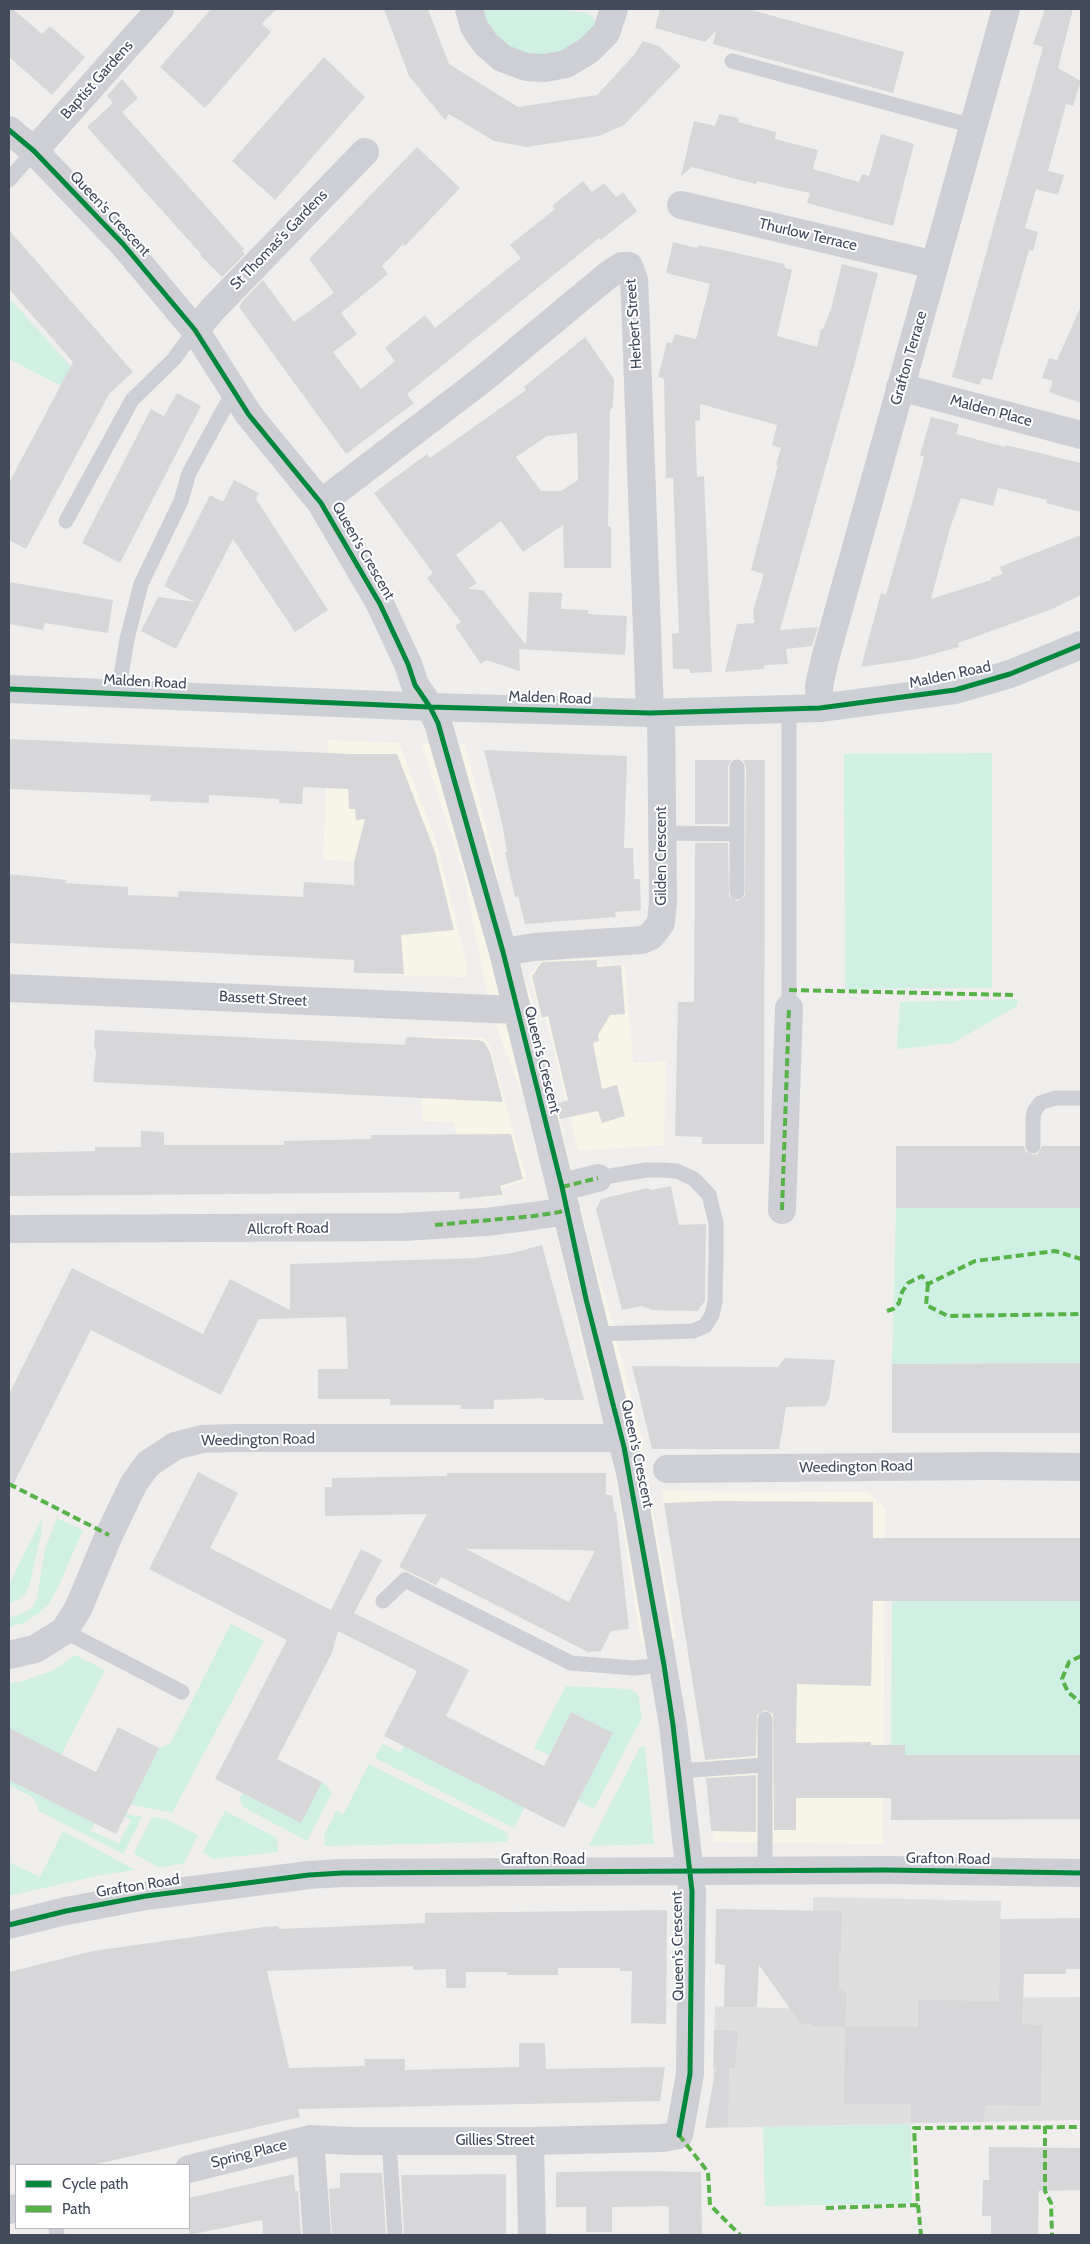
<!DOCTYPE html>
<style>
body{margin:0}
#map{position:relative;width:1090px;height:2244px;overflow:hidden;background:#efeeed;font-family:Cabin,sans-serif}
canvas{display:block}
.frame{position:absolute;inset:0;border:10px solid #434a5b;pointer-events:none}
.legend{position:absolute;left:15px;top:2164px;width:175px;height:65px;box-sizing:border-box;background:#fff;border:1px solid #b4b7bd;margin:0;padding:6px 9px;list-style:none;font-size:15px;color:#434a5b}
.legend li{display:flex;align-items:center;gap:10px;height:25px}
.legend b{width:25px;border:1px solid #b4b7bd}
</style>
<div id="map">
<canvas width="1090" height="2244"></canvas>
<div class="frame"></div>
<ul class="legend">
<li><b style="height:6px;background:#00873e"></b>Cycle path</li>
<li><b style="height:6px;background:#57b348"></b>Path</li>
</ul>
</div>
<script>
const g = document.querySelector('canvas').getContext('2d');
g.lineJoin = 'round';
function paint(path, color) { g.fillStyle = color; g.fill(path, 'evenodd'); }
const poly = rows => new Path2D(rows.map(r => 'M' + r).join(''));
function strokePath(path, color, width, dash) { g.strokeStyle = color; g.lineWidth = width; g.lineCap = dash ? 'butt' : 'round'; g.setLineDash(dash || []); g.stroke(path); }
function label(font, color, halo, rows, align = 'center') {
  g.font = font + ' Cabin,sans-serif'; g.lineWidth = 4; g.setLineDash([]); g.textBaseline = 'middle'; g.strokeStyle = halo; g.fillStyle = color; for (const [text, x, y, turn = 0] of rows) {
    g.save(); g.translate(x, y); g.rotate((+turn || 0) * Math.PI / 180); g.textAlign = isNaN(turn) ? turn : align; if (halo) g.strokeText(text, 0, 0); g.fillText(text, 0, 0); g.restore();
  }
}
paint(poly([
 [328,740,399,743,437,843,468,969,466,975,463,977,354,974,356,926,354,862,323,859],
 [421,744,465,744,493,854,507,930,528,985,589,1243,613,1324,642,1440,646,1472,676,1639,659,1639,641,1645,609,1436,588,1369,528,1109,491,1013,462,868],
 [598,958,599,965,622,964,625,966,633,1063,666,1061,664,1145,578,1151,546,1018,541,1020,530,975,541,961],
 [424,1036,484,1038,490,1047,527,1180,502,1188,505,1196,481,1199,476,1170,462,1151,453,1122,422,1121],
 [662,1491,868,1492,885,1508,883,1844,714,1842,713,1832,711,1832,705,1761]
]), '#f7f5e7');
paint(poly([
 [813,1897,1001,1901,999,1998,1081,1997,1081,2120,705,2128,713,2086,715,2006,812,2009]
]), '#e0dfdf');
paint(poly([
 [482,9,552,9,588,13,595,20,594,26,582,45,550,55,532,55,505,46,484,23],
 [11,300,105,404,102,407,9,359,9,303],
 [992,753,992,988,845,989,844,754],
 [1018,999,1017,1006,953,1043,897,1049,900,1002],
 [896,1208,1081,1208,1081,1363,892,1364],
 [42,1518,42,1530,29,1587,26,1593,19,1600,9,1603,9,1584],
 [57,1518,83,1530,59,1585,49,1604,36,1615,24,1623,9,1627,9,1618,26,1612,33,1607,37,1598,45,1548],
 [892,1601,1081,1601,1081,1755,905,1755,905,1745,891,1745],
 [231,1624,264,1641,172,1813,129,1804,159,1748,170,1744],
 [75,1655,105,1670,61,1755,9,1728,9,1683,20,1682,54,1670],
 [566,1686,629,1689,638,1694,642,1718,594,1809,578,1801,612,1733,571,1712,549,1755,534,1748],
 [383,1744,400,1753,404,1746,525,1807,514,1828,375,1758],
 [640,1747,645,1747,654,1844,589,1846],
 [369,1764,506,1832,509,1837,506,1842,325,1846,324,1836,336,1811,344,1814],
 [9,1780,95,1823,91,1831,119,1843,131,1820,124,1816,125,1814,142,1817,123,1854,39,1811,34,1798,9,1785],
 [322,1782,332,1793,307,1841,243,1807,240,1798,245,1790],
 [225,1811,277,1838,278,1852,212,1859,203,1852],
 [152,1817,168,1820,198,1835,184,1863,159,1868,134,1853],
 [63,1831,135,1870,96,1876,9,1896,9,1862,40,1877],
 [911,2124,912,2203,765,2206,763,2127]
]), '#cff0e3');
paint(poly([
 [9,9,13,9,42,34,50,26,85,57,52,95,9,57],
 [211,9,276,9,262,24,271,32,205,108,160,67],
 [384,9,428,9,449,64,518,107,597,95,634,55,643,41,659,46,681,66,624,125,599,136,526,147,494,141,449,114,445,120,409,76],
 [660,9,748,9,904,52,893,93,713,44,716,31,705,42,655,28],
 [1045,9,1073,9,1058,68,1081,81,1073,106,1066,104,1048,171,1064,175,1058,195,1036,189,1025,228,1038,232,1033,251,1029,250,992,380,982,378,980,385,952,377,1043,47,1033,44],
 [324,57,365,97,275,200,232,161],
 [122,79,138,98,122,112,244,249,242,251,245,254,222,277,200,255,201,254,87,127,113,103,107,96],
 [719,114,739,118,738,122,776,132,775,139,818,150,813,169,859,182,862,174,869,176,881,134,914,144,893,226,807,203,810,193,786,188,758,181,755,184,692,167,681,176,694,121,715,126],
 [417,147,460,188,405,246,403,244,382,266,388,274,341,313,357,334,333,352,361,389,395,361,385,348,425,315,435,328,521,258,510,245,555,209,552,206,583,181,592,192,604,183,616,197,623,192,637,211,601,240,599,238,407,394,414,403,346,454,239,307,242,302,263,280,294,322,334,293,309,259],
 [9,230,133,372,109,394,26,549,9,540,9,483,73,362,9,289],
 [673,242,697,248,699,245,723,250,784,264,785,268,792,270,777,336,817,347,821,329,823,329,831,309,842,264,878,273,854,366,780,630,818,627,812,646,786,649,788,664,764,665,764,669,725,672,737,624,754,623,753,611,764,574,751,570,778,465,776,465,781,448,772,445,777,425,700,404,700,420,695,421,697,477,704,476,712,672,690,673,690,669,673,669,672,634,679,633,673,478,666,478,664,379,658,377,667,342,672,343,675,334,696,339,710,284,666,273],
 [1081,306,1081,403,1049,392,1053,381,1042,378,1049,358,1057,360],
 [585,337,614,379,613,407,610,410,608,526,611,527,611,568,564,568,563,525,523,552,501,521,456,555,477,583,468,589,483,590,526,645,529,592,562,593,561,609,588,610,588,614,627,616,625,655,519,649,520,671,486,660,481,664,455,626,461,622,427,578,433,573,374,493,427,454,430,458,526,390,524,387],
 [577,433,578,480,561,491,541,491,516,457,547,436],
 [177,393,201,406,120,563,82,543,151,409,164,416],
 [931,417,959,424,956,434,1005,447,1006,445,1081,463,1081,512,1046,503,1047,500,998,488,993,506,961,498,950,528,931,599,991,580,991,578,1003,574,1000,567,1081,535,1081,595,1052,609,958,643,959,647,915,659,861,667,881,593,886,595,914,496,924,457,920,455],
 [234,480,259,493,256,499,328,610,295,632,233,539,176,649,141,631,158,597,195,602,164,586,210,495,223,502],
 [9,582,113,600,108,633,45,623,43,630,9,624],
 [9,739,350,754,397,754,435,852,454,930,401,935,404,974,354,973,354,960,9,943,9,874,67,880,65,883,128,887,128,895,178,897,179,891,303,897,304,882,354,885,354,862,365,819,356,820,355,809,349,809,348,789,303,787,302,804,279,803,279,799,209,795,209,803,150,801,151,795,9,789],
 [484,750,627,756,624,848,633,848,634,879,640,879,641,910,615,912,616,917,525,924,518,896,515,897,505,852,507,852,502,823],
 [695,760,731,760,728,767,728,824,695,824],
 [743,760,765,760,764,1144,702,1144,702,1137,675,1136,678,1002,694,1002,695,843,728,843,729,896,737,901,745,896,746,767],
 [597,960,597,967,621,965,625,1014,610,1015,598,1035,599,1041,593,1043,602,1089,617,1085,625,1116,602,1123,598,1111,560,1119,556,1104,568,1100,548,1016,542,1018,532,976,542,962],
 [95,1030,405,1045,406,1037,478,1040,484,1042,490,1052,503,1102,93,1082,96,1052,94,1045],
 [141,1131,164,1132,164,1145,284,1145,284,1141,371,1139,371,1135,511,1134,523,1179,500,1186,503,1195,459,1199,460,1192,9,1196,9,1153,95,1151,95,1147,141,1147],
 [896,1146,1024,1146,1025,1151,1033,1155,1038,1154,1042,1146,1081,1146,1081,1208,896,1208],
 [671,1186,679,1225,706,1224,705,1301,697,1311,652,1310,642,1306,622,1310,596,1209,601,1199,647,1188,652,1190],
 [542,1245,584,1400,544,1400,544,1398,494,1400,494,1409,461,1409,461,1405,390,1405,390,1399,318,1399,318,1369,348,1369,346,1317,259,1319,221,1395,91,1330,9,1493,9,1394,72,1268,203,1334,230,1279,290,1310,290,1264,475,1258,512,1253],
 [785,1358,835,1360,829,1400,825,1406,786,1407,779,1449,652,1449,632,1366,778,1367],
 [1081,1363,1081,1433,892,1433,892,1364],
 [198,1472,238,1493,210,1548,331,1610,361,1549,382,1560,354,1613,469,1670,446,1716,544,1766,571,1712,613,1733,564,1828,384,1736,417,1671,338,1631,332,1653,277,1759,322,1782,301,1823,215,1779,287,1640,149,1569],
 [447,1473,606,1473,606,1495,612,1495,615,1514,616,1511,629,1629,611,1631,601,1651,588,1652,441,1577,436,1585,399,1567,427,1514,325,1516,325,1487,332,1487,332,1478,447,1476],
 [466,1549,579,1550,595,1551,569,1602],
 [713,1501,873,1502,873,1538,1081,1538,1081,1601,873,1601,871,1686,797,1684,796,1743,871,1742,871,1745,905,1745,905,1755,1081,1755,1081,1819,891,1820,891,1798,796,1798,796,1830,774,1830,773,1714,765,1710,757,1715,756,1756,705,1760,664,1503],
 [118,1727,159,1748,116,1834,9,1780,9,1728,96,1772],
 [756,1775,756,1832,711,1831,706,1778],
 [716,1909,842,1911,841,1950,839,1950,839,1988,847,1994,845,2027,811,2026,811,2023,801,2024,759,1965,757,2007,724,2007,725,1965,715,1964],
 [667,1910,666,2024,631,2023,632,1971,620,1971,620,1968,558,1968,558,1975,507,1975,507,1972,466,1972,466,1988,446,1988,446,1969,413,1970,413,1966,267,1971,289,2068,365,2066,364,2059,405,2059,405,2070,519,2067,519,2043,545,2043,546,2069,665,2067,660,2101,298,2109,300,2117,93,2165,9,2165,9,1972,93,1951,264,1927,279,1926,279,1929,425,1923,425,1913],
 [1081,1918,1081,1969,1066,1969,1066,1974,1024,1974,1022,2024,1042,2025,1041,2106,985,2105,984,2122,911,2122,911,2104,844,2104,845,2026,918,2027,918,2000,999,2001,1000,1919],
 [714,2030,738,2031,735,2068,729,2068,728,2127,705,2128,716,2067,713,2067],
 [989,2147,1081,2148,1081,2190,1039,2191,1038,2235,991,2235,991,2216,982,2216,983,2180,989,2180],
 [642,2171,701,2172,702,2235,669,2235,669,2207,664,2206,612,2207,612,2232,586,2232,586,2207,556,2207,556,2172],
 [340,2173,382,2173,386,2235,332,2235,329,2189,340,2188],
 [294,2174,295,2191,298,2191,301,2235,263,2235,262,2220,189,2235,189,2198],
 [506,2174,506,2234,404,2235,401,2175]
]), '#d7d7d9');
strokePath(poly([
 [732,61,973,126],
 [9,180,34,151],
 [66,521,132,400,174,359,195,330],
 [118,694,127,639,141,584,181,501,189,473,226,405,237,395],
 [789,708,789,1008],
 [662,833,737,834],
 [737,892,737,767],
 [1033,1146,1033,1118,1034,1112,1040,1103,1055,1098,1081,1098],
 [596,1334,693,1331,705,1326,712,1315,715,1302,716,1257,716,1223,709,1195,694,1179,677,1171,663,1170,646,1170,598,1178],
 [383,1601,405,1580,571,1663,634,1668,664,1665],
 [64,1631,182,1692],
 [765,1719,765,1871],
 [679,1771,764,1765],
 [389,2141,395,2235],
 [56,2228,57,2235]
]), '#cecfd4', 15);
strokePath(poly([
 [469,9,474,27,486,44,502,58,526,67,545,68,566,64,589,50,606,33,614,9],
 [9,130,34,151,123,244,195,330,249,415,321,503,380,604,408,664,415,685,430,707,438,723,503,952,630,1473,673,1725,692,1891,690,2074,679,2135,663,2138,530,2141,351,2141,310,2139,189,2169],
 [34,151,160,9],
 [681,205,935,265],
 [195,330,212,310,365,152],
 [900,387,1081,435],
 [321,503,483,379,607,276,622,266,629,266,634,280,635,300,650,713],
 [820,708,819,686,825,659,1006,9],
 [503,952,534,947,642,940,651,936,661,923,663,900,661,713],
 [9,988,516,1010],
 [562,1187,598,1178],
 [782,1210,789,1008],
 [9,1229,403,1227,486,1222,534,1216,560,1212,566,1208],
 [667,1469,990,1466,1081,1467],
 [9,1655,35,1649,64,1631,78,1609,109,1535,134,1483,148,1464,175,1446,202,1439,234,1438,610,1438,622,1441],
 [9,1925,66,1911,146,1896,309,1875,342,1873,886,1870,1081,1873],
 [310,2139,317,2235],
 [530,2141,532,2235],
 [9,2210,16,2208]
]), '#cecfd4', 28);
strokePath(poly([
 [9,689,430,707,650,713,820,708,955,690,1010,674,1081,645]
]), '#cccfd4', 28);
strokePath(poly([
 [789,990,1015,995],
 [562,1187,598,1178],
 [782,1210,789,1008],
 [435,1225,534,1216,560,1212,566,1208],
 [928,1284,926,1305,948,1316,1081,1314],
 [887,1311,893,1309,899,1303,902,1292,908,1283,922,1276,928,1284,975,1261,1055,1251,1081,1259],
 [9,1484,109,1535],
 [1081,1656,1069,1662,1062,1679,1068,1692,1081,1703],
 [1045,2126,1045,2191,1051,2203,1052,2235],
 [679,2135,708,2172,710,2205,740,2235],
 [918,2205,921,2235],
 [826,2208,918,2205,914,2128,1081,2127]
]), '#57b348', 4, [8, 4]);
strokePath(poly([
 [9,130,34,151,123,244,195,330,249,415,321,503,380,604,408,664,415,685,430,707,438,723,503,952,562,1187,586,1299,624,1447,664,1665,673,1725,692,1891,690,2074,679,2135],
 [9,689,430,707,650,713,820,708,955,690,1010,674,1081,645],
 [9,1925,66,1911,146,1896,309,1875,342,1873,886,1870,1081,1873]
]), '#00873e', 5);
label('15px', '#434a5b', '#fff', [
 ["Baptist Gardens",97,80,-48],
 ["Queen's Crescent",110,214,47],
 ["Thurlow Terrace",808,235,13],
 ["St Thomas's Gardens",279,240,-46],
 ["Herbert Street",634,324,-94],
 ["Grafton Terrace",909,358,-74],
 ["Malden Place",991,411,15],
 ["Queen's Crescent",363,551,60],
 ["Malden Road",950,675,-12],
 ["Malden Road",145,682,3],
 ["Malden Road",550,698,2],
 ["Gilden Crescent",662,856,-90],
 ["Bassett Street",263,999,3],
 ["Queen's Crescent",542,1060,76],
 ["Allcroft Road",288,1229,-1],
 ["Weedington Road",258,1440,-1],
 ["Queen's Crescent",637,1454,78],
 ["Weedington Road",856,1467,-1],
 ["Grafton Road",948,1859,1],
 ["Grafton Road",543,1860],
 ["Grafton Road",138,1886,-9],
 ["Queen's Crescent",678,1946,-91],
 ["Gillies Street",495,2141],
 ["Spring Place",249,2154,-14]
]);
</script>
